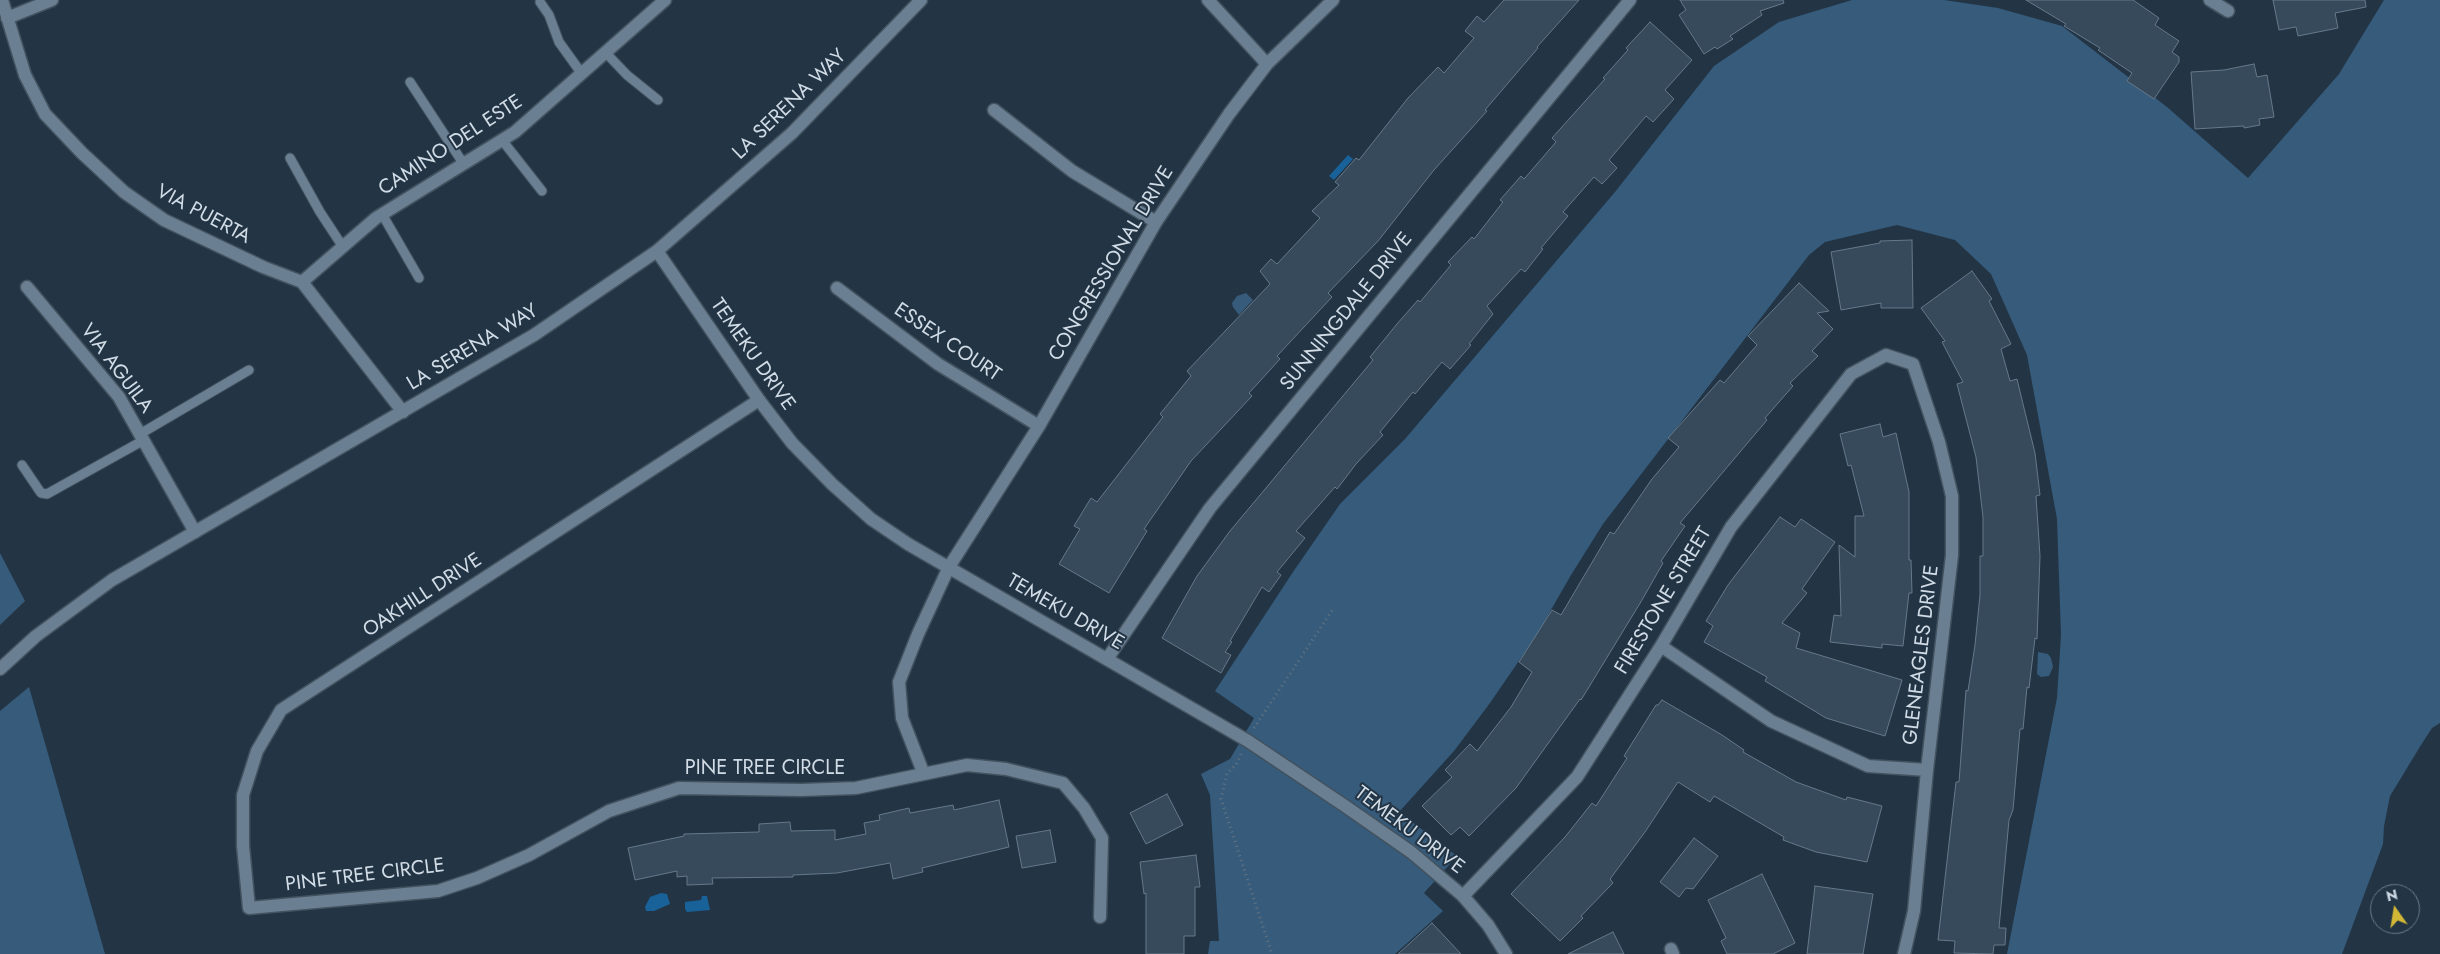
<!DOCTYPE html>
<style>
body{margin:0}
#map{position:relative;width:2440px;height:954px;overflow:hidden;background:#233545;font-family:Jost,sans-serif}
canvas{display:block}
.north{position:absolute;left:2370px;top:884px;width:50px;height:50px;box-sizing:border-box;background:#233545;border:1px solid #697885;border-radius:50%;rotate:347deg;font-size:14px;font-weight:700;line-height:20px;text-align:center;color:#d1dce6}
.north::after{content:'';display:block;margin:auto;width:18px;height:22px;background:#d2b635;clip-path:polygon(50% 0,100% 100%,50% 72%,0 100%)}
</style>
<div id="map">
<canvas width="2440" height="954"></canvas>
<div class="north">N</div>
</div>
<script>
const g = document.querySelector('canvas').getContext('2d');
g.lineJoin = 'round';
function paint(path, color) { g.fillStyle = color; g.fill(path, 'evenodd'); }
const poly = rows => new Path2D(rows.map(r => 'M' + r).join(''));
function strokePath(path, color, width, dash) { g.strokeStyle = color; g.lineWidth = width; g.lineCap = dash ? 'butt' : 'round'; g.setLineDash(dash || []); g.stroke(path); }
function label(font, color, halo, rows, align = 'center') {
  g.font = font + ' Jost,sans-serif'; g.lineWidth = 4; g.setLineDash([]); g.textBaseline = 'middle'; g.strokeStyle = halo; g.fillStyle = color; for (const [text, x, y, turn = 0] of rows) {
    g.save(); g.translate(x, y); g.rotate((+turn || 0) * Math.PI / 180); g.textAlign = isNaN(turn) ? turn : align; if (halo) g.strokeText(text, 0, 0); g.fillText(text, 0, 0); g.restore();
  }
}
paint(poly([
 [1852,0,1944,0,1998,8,2062,26,2167,107,2248,178,2339,74,2384,0,2440,0,2440,723,2432,728,2421,745,2390,796,2384,826,2383,844,2342,954,2007,954,2057,698,2061,635,2057,519,2027,355,1991,274,1955,240,1897,225,1825,242,1809,255,1603,524,1571,575,1536,636,1490,703,1454,751,1399,812,1457,856,1424,893,1443,911,1395,954,1208,954,1210,941,1219,941,1210,795,1201,774,1230,759,1254,718,1215,691,1293,572,1340,504,1405,439,1615,192,1714,66,1779,22],
 [1246,293,1253,300,1239,315,1233,307,1232,303,1237,296],
 [0,553,25,601,0,625],
 [2038,652,2048,654,2051,658,2053,667,2049,676,2041,677,2037,674],
 [29,687,105,954,0,954,0,711]
]), '#365b7b');
paint(poly([
 [1348,155,1353,159,1334,180,1329,176],
 [661,893,667,894,670,904,654,911,646,911,645,907,650,897],
 [702,896,707,896,710,910,687,912,685,909,685,902,701,900]
]), '#196299');
const building = poly([
 [1504,0,1579,0,1537,47,1538,48,1485,110,1487,111,1434,170,1378,241,1328,293,1332,297,1277,356,1280,359,1249,393,1252,396,1191,461,1144,529,1147,531,1109,593,1059,564,1080,529,1074,526,1091,498,1097,502,1163,417,1160,414,1191,376,1187,371,1270,284,1260,271,1271,259,1277,264,1320,218,1312,211,1339,185,1335,182,1356,158,1359,160,1408,98,1438,67,1444,73,1474,38,1465,31,1477,16,1484,22,1504,0],
 [1680,0,1783,0,1784,3,1760,11,1762,15,1730,36,1733,39,1717,49,1715,47,1704,54,1679,15,1686,10,1680,0],
 [2026,0,2133,0,2159,18,2155,25,2179,41,2172,52,2179,57,2179,62,2154,99,2127,81,2132,73,2098,50,2100,48,2064,26,2066,24,2026,0],
 [2273,0,2365,0,2366,7,2335,13,2338,28,2298,36,2296,27,2279,30,2273,0],
 [1650,22,1692,60,1665,90,1674,99,1653,122,1646,116,1609,160,1617,168,1602,184,1594,177,1563,212,1568,216,1541,248,1543,249,1525,272,1521,269,1487,306,1493,314,1469,344,1471,345,1450,369,1442,362,1415,394,1413,392,1380,432,1383,435,1356,464,1337,489,1335,487,1296,531,1305,538,1277,572,1281,575,1269,592,1262,587,1230,641,1232,642,1225,652,1231,655,1221,673,1162,638,1197,576,1230,531,1373,360,1370,357,1397,324,1418,300,1420,302,1451,265,1448,262,1472,237,1474,239,1503,202,1500,200,1521,176,1524,179,1556,142,1552,138,1605,79,1603,78,1628,50,1626,48,1650,22],
 [2254,64,2257,77,2267,75,2274,117,2259,119,2260,125,2244,128,2244,126,2195,129,2191,72,2224,70,2254,64],
 [1912,240,1913,308,1881,308,1881,303,1841,310,1831,252,1880,243,1880,241,1912,240],
 [1972,271,1992,299,1989,301,2011,344,2001,349,2010,381,2017,379,2022,400,2035,453,2040,495,2036,496,2040,556,2037,639,2035,638,2029,688,2027,687,2023,729,2020,729,2013,810,2009,820,1999,928,2006,928,2005,945,1994,945,1993,954,1954,953,1955,941,1938,940,1956,782,1959,782,1966,690,1968,691,1975,645,1980,595,1980,556,1983,556,1983,517,1976,457,1957,384,1963,382,1942,342,1945,341,1921,308,1972,271],
 [1799,283,1829,311,1817,313,1833,329,1812,351,1818,356,1790,383,1793,386,1765,418,1767,420,1680,523,1685,526,1661,561,1663,563,1642,600,1581,700,1580,699,1516,788,1469,836,1460,827,1451,835,1422,806,1452,777,1445,770,1470,744,1477,751,1511,707,1532,672,1519,662,1552,610,1561,615,1610,532,1614,534,1652,479,1679,447,1668,438,1720,380,1724,383,1757,345,1748,336,1799,283],
 [1880,424,1883,437,1896,433,1909,492,1909,560,1911,560,1912,593,1909,593,1903,646,1882,644,1882,648,1830,642,1834,615,1841,616,1839,545,1855,557,1855,516,1864,516,1851,465,1848,466,1840,434,1880,424],
 [1780,517,1795,527,1801,519,1835,542,1802,589,1807,593,1782,623,1800,633,1796,648,1902,680,1885,736,1826,718,1765,681,1767,677,1704,642,1713,626,1706,621,1728,585,1780,517],
 [1662,700,1722,735,1744,750,1743,752,1796,782,1846,800,1847,797,1882,806,1867,862,1816,852,1783,840,1784,837,1714,796,1710,802,1678,782,1645,832,1610,879,1613,883,1581,916,1583,918,1560,941,1511,894,1565,837,1592,803,1596,806,1627,758,1624,756,1656,705,1658,705,1662,700],
 [1167,794,1183,825,1146,844,1130,813,1167,794],
 [999,800,1009,847,922,868,923,872,893,879,890,863,837,873,793,875,793,877,712,878,713,884,687,885,687,876,677,877,677,871,635,880,628,848,684,836,684,834,759,832,759,824,790,822,791,831,835,830,835,840,866,834,864,823,880,820,879,815,909,808,910,813,953,805,954,810,999,800],
 [1050,830,1056,862,1022,868,1016,836,1050,830],
 [1694,838,1718,856,1693,889,1686,888,1679,897,1660,882,1694,838],
 [1196,855,1200,887,1195,887,1195,936,1184,936,1184,954,1146,954,1146,893,1144,894,1140,862,1196,855],
 [1762,874,1795,943,1773,954,1727,954,1721,941,1726,938,1708,900,1762,874],
 [1815,886,1873,894,1863,954,1807,954,1815,886],
 [1432,923,1461,954,1398,954,1432,923],
 [1613,932,1624,954,1568,954,1613,932]
]);
paint(building, '#374a5b');
strokePath(building, '#65798b', 1);
const service = poly([
 [540,2,549,15,559,42,582,74],
 [606,53,627,75,658,100],
 [410,82,463,163],
 [502,140,542,191],
 [290,158,320,212,343,247],
 [382,214,419,278],
 [140,434,249,370],
 [22,465,41,493,47,494,144,440]
]);
const minor = poly([
 [2,0,25,75,45,114,82,153,124,192,164,220,263,267,302,282,403,412],
 [1208,0,1267,64],
 [2210,0,2228,11],
 [7,18,52,0],
 [994,110,1072,171,1156,222],
 [302,282,376,218,515,132,665,0],
 [27,287,119,397,195,532],
 [837,288,938,364,1039,426],
 [759,400,281,710,257,751,243,795,243,846,249,908,438,891,477,878,529,855,609,811,679,788,801,790,856,788,967,765,1006,769,1063,783,1084,808,1102,838,1100,917],
 [1661,646,1771,721,1868,766,1927,770],
 [1107,659,1210,508,1630,0],
 [923,772,902,718,899,682,918,634,949,567,1039,426,1156,222,1229,114,1267,64,1333,0],
 [1463,896,1577,777,1661,646,1731,527,1851,374,1886,355,1913,364,1939,442,1952,496,1952,555,1927,770,1914,911,1904,954],
 [1671,949,1673,954]
]);
const tertiary = poly([
 [657,251,759,400,792,443,832,484,871,519,908,544,1248,741,1345,806,1411,852,1463,896,1488,925,1506,954]
]);
const secondary = poly([
 [0,669,36,636,112,580,534,335,657,251,792,133,921,0]
]);
strokePath(service, '#42525f', 11);
strokePath(minor, '#42525f', 15);
strokePath(tertiary, '#42525f', 15);
strokePath(secondary, '#42525f', 15);
strokePath(poly([
 [1254,728,1333,609],
 [1241,754,1236,765,1227,773,1221,799,1272,954]
]), '#657482', 3, [1, 4]);
strokePath(service, '#6b7f92', 9);
strokePath(minor, '#6b7f92', 12);
strokePath(tertiary, '#6b7f92', 12);
strokePath(secondary, '#6b7f92', 12);
label('20px', '#d1dce6', '#233545', [
 ["LA SERENA WAY",790,105,-44],
 ["CAMINO DEL ESTE",451,146,-33],
 ["VIA PUERTA",203,215,28],
 ["CONGRESSIONAL DRIVE",1112,264,-59],
 ["SUNNINGDALE DRIVE",1347,312,-51],
 ["ESSEX COURT",947,343,34],
 ["LA SERENA WAY",473,348,-31],
 ["TEMEKU DRIVE",752,355,55],
 ["VIA AGUILA",116,369,53],
 ["OAKHILL DRIVE",423,596,-33],
 ["FIRESTONE STREET",1664,601,-59],
 ["TEMEKU DRIVE",1065,613,30],
 ["GLENEAGLES DRIVE",1922,655,-83],
 ["PINE TREE CIRCLE",765,769],
 ["TEMEKU DRIVE",1409,831,37],
 ["PINE TREE CIRCLE",365,876,-7]
]);
</script>
